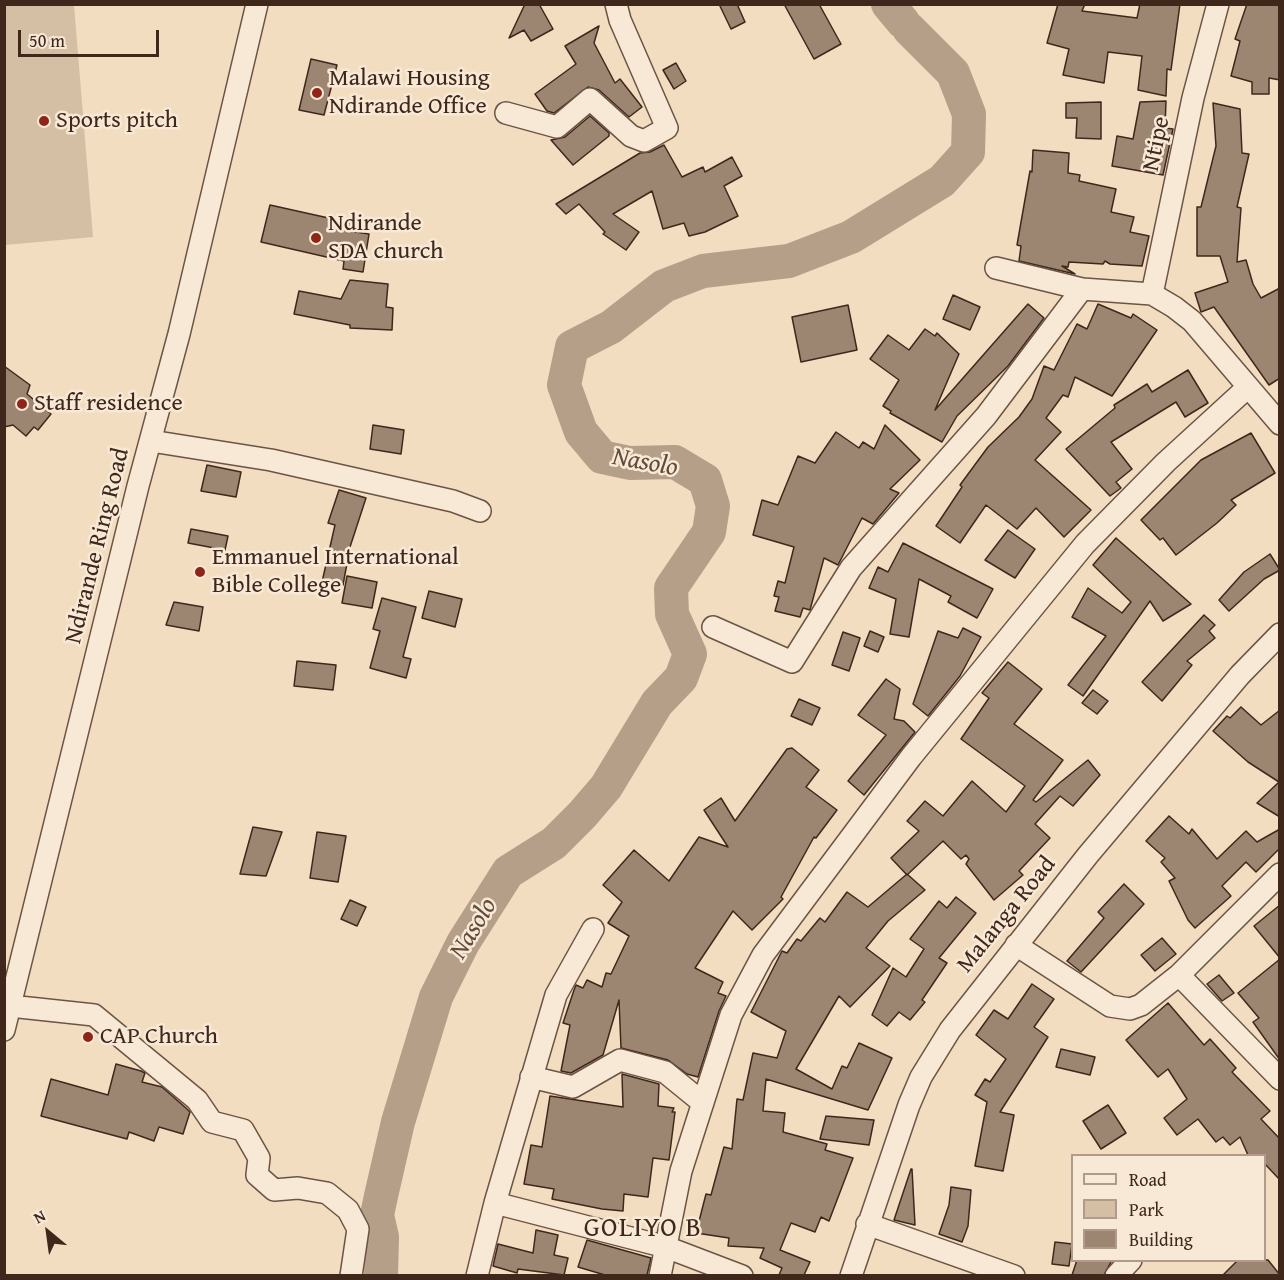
<!DOCTYPE html>
<style>
body{margin:0}
#map{position:relative;width:1284px;height:1280px;overflow:hidden;background:#f2ddc0;font-family:"Gentium Book Plus",serif}
canvas{display:block}
.frame{position:absolute;inset:0;border:6px solid #40271c;pointer-events:none}
.legend{position:absolute;left:1071px;top:1154px;width:195px;height:108px;box-sizing:border-box;background:#f7e9d6;border:2px solid #ae9b8c;margin:0;padding:8px 10px;list-style:none;font-size:18px;color:#40271c}
.legend li{display:flex;align-items:center;gap:12px;height:30px}
.legend b{width:30px;border:2px solid #ae9b8c}
.north{position:absolute;left:18px;top:1202px;width:60px;height:60px;-webkit-text-stroke:4px #f7e9d6;paint-order:stroke;rotate:331deg;font-size:16px;font-weight:700;line-height:24px;text-align:center;color:#40271c}
.north::after{content:'';display:block;margin:auto;width:21px;height:27px;background:#40271c;clip-path:polygon(50% 0,100% 100%,50% 72%,0 100%)}
.scale{position:absolute;left:18px;top:30px;width:141px;height:27px;box-sizing:border-box;border:3px solid #40271c;border-top:0;padding-left:8px;font-size:18px;line-height:21px;white-space:nowrap;color:#40271c;-webkit-text-stroke:4px #f7e9d6;paint-order:stroke}
</style>
<div id="map">
<canvas width="1284" height="1280"></canvas>
<div class="frame"></div>
<ul class="legend">
<li><b style="height:8px;background:#f7e9d6"></b>Road</li>
<li><b style="height:16px;background:#d4bea4"></b>Park</li>
<li><b style="height:16px;background:#9d8671"></b>Building</li>
</ul>
<div class="north">N</div>
<div class="scale">50 m</div>
</div>
<script>
const g = document.querySelector('canvas').getContext('2d');
g.lineJoin = 'round';
function paint(path, color) { g.fillStyle = color; g.fill(path, 'evenodd'); }
const poly = rows => new Path2D(rows.map(r => 'M' + r).join(''));
function strokePath(path, color, width, dash) { g.strokeStyle = color; g.lineWidth = width; g.lineCap = dash ? 'butt' : 'round'; g.setLineDash(dash || []); g.stroke(path); }
function label(font, color, halo, rows, align = 'center') {
  g.font = font + ' "Gentium Book Plus",serif'; g.lineWidth = 5; g.setLineDash([]); g.textBaseline = 'middle'; g.strokeStyle = halo; g.fillStyle = color; for (const [text, x, y, turn = 0] of rows) {
    g.save(); g.translate(x, y); g.rotate((+turn || 0) * Math.PI / 180); g.textAlign = isNaN(turn) ? turn : align; if (halo) g.strokeText(text, 0, 0); g.fillText(text, 0, 0); g.restore();
  }
}
paint(poly([
 [5,4,74,5,93,237,5,245]
]), '#d4bea4');
strokePath(poly([
 [888,4,903,22],
 [381,1276,382,1237,377,1215,381,1196,398,1122,436,997,463,943,508,872,554,843,582,815,606,787,657,703,681,678,690,654,672,614,671,588,709,532,713,506,705,480,675,462,630,463,602,457,581,432,564,385,572,347,611,327,664,286,703,271,789,261,851,237,942,181,968,152,969,114,953,73,909,29]
]), '#b59f88', 34);
const building = poly([
 [525,4,539,4,553,29,531,41,524,30,509,38,525,4],
 [719,4,737,4,745,22,731,29,719,4],
 [784,4,819,4,841,44,814,59,784,4],
 [1058,4,1085,4,1082,11,1137,18,1140,4,1180,4,1171,70,1167,69,1166,96,1138,90,1142,56,1108,52,1104,83,1063,75,1069,49,1047,43,1058,4],
 [1247,4,1280,4,1280,80,1269,78,1269,94,1252,94,1252,82,1231,76,1240,41,1235,39,1247,4],
 [599,26,594,43,615,83,620,79,642,107,629,117,599,90,588,87,554,113,547,111,535,94,576,64,565,46,599,26],
 [311,59,337,65,324,115,299,110,311,59],
 [676,63,686,81,674,89,663,70,676,63],
 [1166,101,1165,128,1173,129,1163,175,1112,166,1117,136,1133,139,1140,102,1166,101],
 [1101,102,1101,139,1076,138,1077,118,1066,118,1066,103,1101,102],
 [1213,103,1240,109,1242,153,1249,154,1237,207,1241,208,1237,262,1246,260,1253,284,1261,298,1280,288,1280,378,1269,385,1214,307,1201,312,1195,293,1228,282,1220,256,1197,256,1197,207,1201,207,1216,146,1213,103],
 [590,116,609,133,609,136,573,165,551,140,565,137,590,116],
 [664,145,682,177,703,167,705,172,732,157,742,176,724,186,738,216,705,232,689,236,684,223,663,229,652,191,613,214,639,232,626,250,603,234,605,232,579,204,566,214,556,204,640,153,650,152,664,145],
 [1033,150,1069,153,1068,173,1080,175,1079,181,1116,189,1111,212,1134,217,1130,232,1149,236,1142,266,1110,264,1105,261,1103,264,1069,262,1068,267,1062,266,1075,274,1019,261,1021,246,1017,245,1030,171,1032,172,1033,150],
 [270,205,351,223,349,231,369,234,363,272,343,269,344,261,261,242,270,205],
 [350,280,388,284,386,307,393,308,392,330,350,328,350,325,294,314,299,291,341,299,350,280],
 [953,295,980,307,970,330,943,319,953,295],
 [1028,304,1044,318,1008,366,957,416,942,442,890,413,891,411,883,406,899,380,870,359,888,335,909,350,925,329,935,336,937,333,959,354,935,410,1028,304],
 [1098,304,1131,318,1133,314,1157,330,1112,396,1075,377,1068,397,1063,395,1046,418,1061,432,1035,460,1091,510,1064,537,1036,508,1017,529,986,505,960,543,936,526,962,487,960,485,988,447,1019,417,1032,399,1044,366,1054,370,1077,324,1087,329,1098,304],
 [848,305,857,350,801,362,792,317,848,305],
 [4,366,30,385,27,394,51,414,38,430,34,427,26,436,13,425,4,427,4,366],
 [1188,370,1208,403,1185,417,1176,402,1111,442,1132,469,1116,482,1121,488,1110,496,1066,449,1115,408,1114,405,1147,384,1152,392,1188,370],
 [373,425,404,430,401,454,370,449,373,425],
 [885,425,920,460,890,489,899,493,873,524,862,518,838,565,824,558,810,610,803,608,800,617,775,611,779,597,774,596,778,581,785,583,794,547,753,535,762,500,778,505,798,456,815,463,836,432,859,448,863,442,874,449,885,425],
 [1251,433,1275,473,1231,500,1236,505,1217,523,1176,555,1163,538,1160,540,1141,520,1201,460,1251,433],
 [207,465,241,472,236,497,201,491,207,465],
 [339,490,366,498,350,547,343,585,322,582,335,525,328,523,339,490],
 [191,529,228,536,225,550,188,543,191,529],
 [1008,530,1035,549,1015,578,985,560,1008,530],
 [1116,538,1191,604,1163,621,1150,601,1083,696,1068,685,1106,636,1072,617,1088,588,1122,613,1131,602,1093,565,1116,538],
 [903,543,993,589,977,618,948,602,951,596,919,579,909,637,890,634,896,599,869,588,878,567,888,572,903,543],
 [1270,554,1280,570,1264,579,1229,611,1219,600,1244,572,1270,554],
 [347,576,377,582,372,608,342,603,347,576],
 [429,591,462,599,455,627,422,618,429,591],
 [382,598,416,607,403,657,411,659,406,678,370,668,380,631,373,629,382,598],
 [174,602,203,607,199,631,166,625,174,602],
 [1204,615,1215,625,1209,631,1215,638,1187,661,1192,665,1162,701,1142,682,1204,615],
 [963,628,981,637,960,676,928,716,913,704,938,631,958,638,963,628],
 [870,631,884,637,878,652,864,646,870,631],
 [843,632,860,638,849,671,832,665,843,632],
 [297,661,336,665,333,690,294,686,297,661],
 [1008,662,1042,689,1014,724,1063,760,1033,800,1036,802,1088,760,1100,775,1073,806,1060,796,1035,824,1050,838,1019,871,1023,875,994,900,966,864,969,859,966,855,961,859,943,841,907,875,891,858,919,831,907,821,925,801,943,816,972,781,1006,812,1025,786,961,739,989,698,982,693,1008,662],
 [886,679,900,689,894,719,904,721,915,732,864,795,848,781,886,735,858,715,886,679],
 [1093,690,1108,701,1097,714,1082,703,1093,690],
 [799,699,820,708,812,725,791,716,799,699],
 [1241,707,1261,725,1280,710,1280,817,1257,803,1279,782,1248,762,1213,731,1227,716,1230,718,1241,707],
 [792,748,819,770,806,787,837,810,816,838,814,837,781,897,783,899,752,930,733,911,695,968,723,982,718,993,726,996,719,1011,698,1077,687,1074,668,1060,621,1048,619,1000,603,1055,571,1073,561,1071,570,1025,563,1023,574,990,576,985,583,988,587,980,602,987,606,973,611,974,629,936,608,923,622,902,603,885,634,850,669,881,699,837,728,847,704,810,721,798,735,821,787,749,792,748],
 [1169,816,1189,834,1192,829,1217,859,1246,831,1257,842,1280,829,1280,848,1256,872,1246,862,1222,886,1231,896,1195,928,1188,920,1169,881,1175,878,1161,862,1165,858,1146,841,1169,816],
 [253,827,282,832,266,876,240,874,253,827],
 [317,832,346,836,338,882,310,878,317,832],
 [907,874,925,890,888,921,866,948,890,966,850,1007,839,996,796,1069,832,1089,842,1066,847,1068,859,1043,892,1058,868,1110,766,1079,763,1111,785,1113,783,1132,827,1144,825,1150,853,1158,829,1221,821,1217,815,1232,791,1223,780,1250,810,1262,804,1275,779,1275,782,1268,760,1258,764,1248,728,1246,729,1238,696,1233,706,1194,711,1195,724,1147,732,1149,737,1099,743,1100,753,1053,777,1058,786,1031,751,1012,782,951,787,953,797,939,801,941,820,918,825,922,847,892,868,907,907,874],
 [1124,884,1144,904,1081,972,1067,961,1104,918,1098,912,1124,884],
 [956,897,976,913,939,958,947,963,922,1000,925,1002,910,1020,899,1012,887,1026,872,1015,893,968,906,977,924,949,910,939,939,901,947,908,956,897],
 [350,900,366,907,357,926,341,919,350,900],
 [1280,905,1280,958,1254,926,1280,905],
 [1162,938,1176,954,1155,971,1141,955,1162,938],
 [1280,959,1280,1060,1253,1022,1259,1018,1238,993,1280,959],
 [1219,975,1234,993,1222,1001,1207,984,1219,975],
 [1032,984,1054,999,1034,1027,1048,1037,1000,1112,1014,1115,1003,1171,975,1166,987,1102,975,1095,985,1079,990,1082,1006,1059,976,1035,994,1010,1008,1019,1032,984],
 [1168,1003,1204,1045,1210,1039,1236,1068,1232,1072,1270,1111,1261,1119,1280,1139,1280,1180,1264,1163,1264,1155,1248,1155,1240,1137,1230,1145,1223,1137,1216,1142,1198,1119,1177,1135,1164,1118,1187,1099,1168,1069,1158,1077,1126,1040,1168,1003],
 [1061,1049,1095,1057,1090,1075,1056,1067,1061,1049],
 [116,1064,141,1071,145,1073,142,1082,162,1087,187,1109,190,1112,183,1134,159,1127,154,1141,129,1132,127,1139,41,1116,51,1079,108,1095,116,1064],
 [622,1074,659,1084,658,1106,674,1108,672,1112,675,1112,669,1160,653,1158,648,1197,624,1194,623,1211,602,1209,552,1199,554,1189,524,1184,531,1145,542,1147,550,1096,623,1107,622,1074],
 [1108,1105,1126,1133,1101,1149,1083,1121,1108,1105],
 [826,1116,874,1120,869,1145,820,1139,826,1116],
 [911,1169,912,1169,915,1225,894,1220,911,1169],
 [951,1187,971,1190,968,1226,962,1242,939,1234,949,1205,951,1187],
 [536,1230,558,1235,554,1255,568,1258,564,1275,518,1269,517,1273,493,1266,498,1244,533,1253,536,1230],
 [587,1240,651,1258,647,1275,605,1275,578,1267,587,1240],
 [1055,1242,1072,1244,1069,1266,1052,1264,1055,1242],
 [1077,1260,1109,1260,1111,1262,1104,1275,1072,1275,1077,1260],
 [1238,1260,1268,1260,1280,1275,1223,1275,1238,1260]
]);
paint(building, '#9d8671');
strokePath(building, '#40271c', 1.5);
const minor = poly([
 [506,113,557,127,590,99,631,136,644,141,667,128,620,20,616,4],
 [996,268,1082,289,1152,294,1174,307,1192,321,1280,424],
 [1152,294,1193,98,1218,4],
 [151,441,271,460,453,501,480,511],
 [713,627,792,662,851,568,986,416,1082,289],
 [1016,945,1110,1006,1130,1009,1141,1005,1179,975,1280,874],
 [1179,975,1280,1079],
 [10,1006,94,1015,197,1100,212,1122,243,1130,259,1158,257,1175,274,1190,298,1188,327,1193,348,1210,358,1229,351,1276],
 [4,1030,138,486,179,334,257,4],
 [531,1077,573,1087,620,1060,665,1072,703,1103],
 [495,1203,666,1247,742,1276],
 [867,1224,1014,1276],
 [477,1276,495,1203,556,995,593,929],
 [660,1276,681,1171,731,1015,763,955,911,757,1085,544,1166,462,1248,387],
 [851,1276,909,1105,921,1077,950,1030,1088,855,1240,675,1280,634],
 [1116,1276,1131,1260]
]);
strokePath(minor, '#6c5445', 24);
strokePath(minor, '#f7e9d6', 21);
for (const [x, y, r, color] of [
 [317,93,6,"#8f2418"],
 [44,121,6,"#8f2418"],
 [316,238,6,"#8f2418"],
 [22,404,6,"#8f2418"],
 [200,572,6,"#8f2418"],
 [88,1037,6,"#8f2418"]
]) { const dot = new Path2D(); dot.arc(x, y, r, 0, 2 * Math.PI); g.fillStyle = color; g.fill(dot); strokePath(dot, '#f7e9d6', 2); }
label('24px', '#40271c', '#f7e9d6', [
 ["Malawi Housing",329,79],
 ["Ndirande Office",329,107],
 ["Sports pitch",56,121],
 ["Ndirande",328,224],
 ["SDA church",328,252],
 ["Staff residence",34,404],
 ["Emmanuel International",212,558],
 ["Bible College",212,586],
 ["CAP Church",100,1037]
], 'left');
label('24px', '#40271c', '#f7e9d6', [
 ["Ntipe",1157,144,-78],
 ["Ndirande Ring Road",98,546,-76],
 ["Malanga Road",1007,915,-51]
]);
label('italic 26px', '#634b3c', '#f7e9d6', [
 ["Nasolo",645,463,10],
 ["Nasolo",474,929,-59]
]);
g.letterSpacing = '1.5px';
label('27px', '#40271c', '#f7e9d6', [
 ["GOLIYO B",643,1229]
]);
g.letterSpacing = '0px';
</script>
